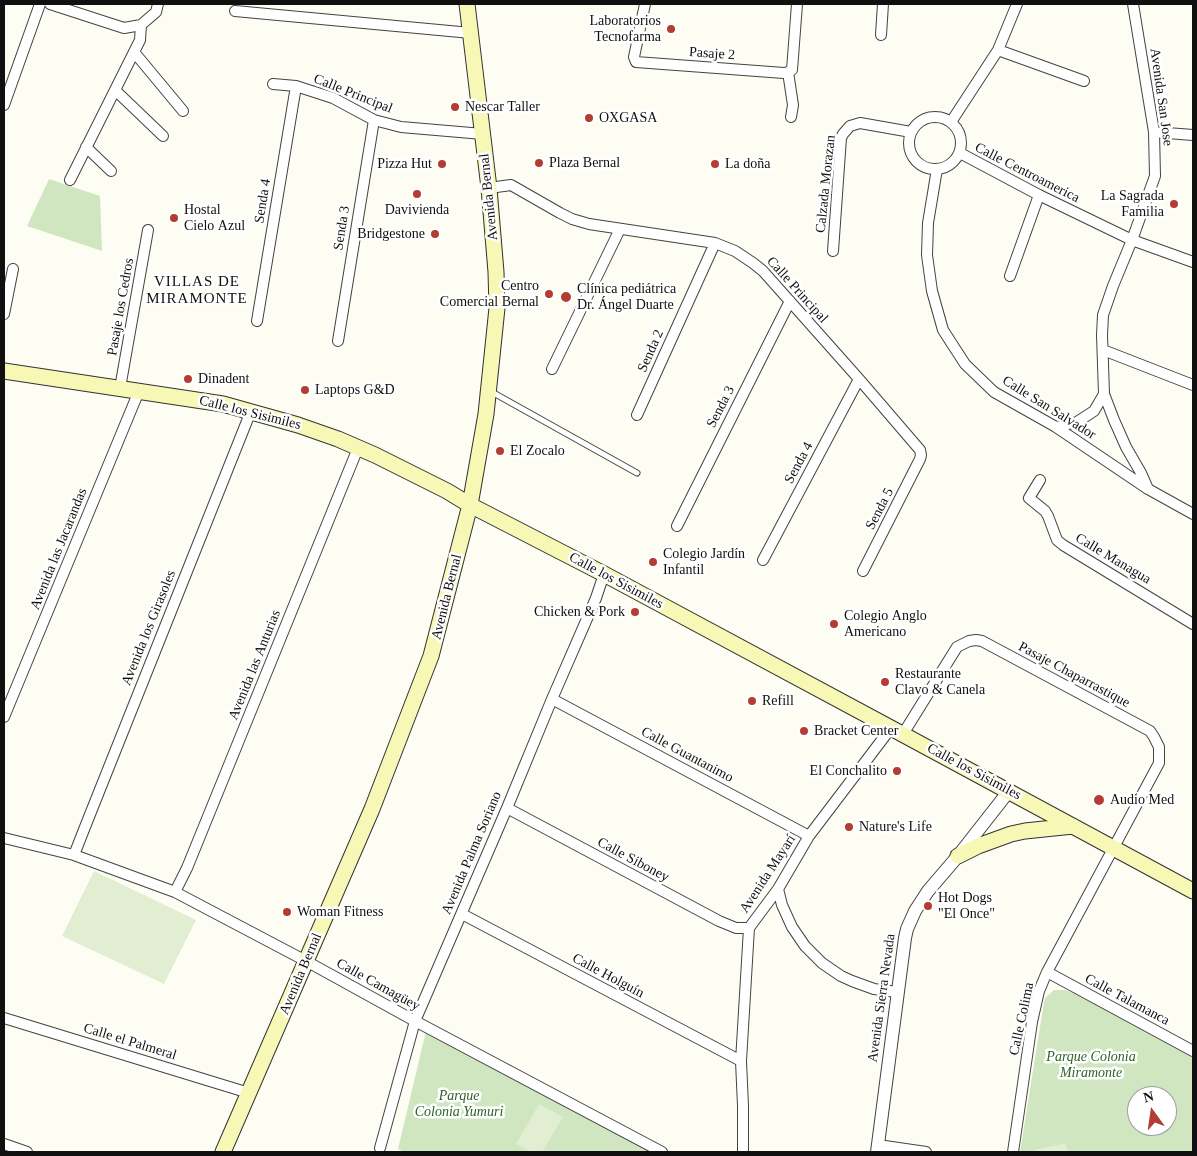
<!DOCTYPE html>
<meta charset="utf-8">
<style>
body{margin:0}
#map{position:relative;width:1197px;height:1156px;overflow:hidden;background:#fefdf4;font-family:"Times New Roman",serif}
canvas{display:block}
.frame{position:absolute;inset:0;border:5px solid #101010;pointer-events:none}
.north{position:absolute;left:1127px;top:1086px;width:50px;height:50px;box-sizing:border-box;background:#fff;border:1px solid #9f9f9f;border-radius:50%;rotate:346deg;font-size:14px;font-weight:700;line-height:20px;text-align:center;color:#101010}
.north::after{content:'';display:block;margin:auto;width:18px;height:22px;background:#b33c35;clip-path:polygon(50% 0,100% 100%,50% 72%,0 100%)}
</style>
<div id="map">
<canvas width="1197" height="1156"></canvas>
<div class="frame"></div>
<div class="north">N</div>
</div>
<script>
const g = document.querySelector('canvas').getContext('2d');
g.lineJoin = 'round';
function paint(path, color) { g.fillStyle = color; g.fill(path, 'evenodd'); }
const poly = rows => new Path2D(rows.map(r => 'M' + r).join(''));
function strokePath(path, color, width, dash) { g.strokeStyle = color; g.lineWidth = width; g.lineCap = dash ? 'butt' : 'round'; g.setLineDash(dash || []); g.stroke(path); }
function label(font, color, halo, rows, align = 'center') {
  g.font = font + ' "Times New Roman",serif'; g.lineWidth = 5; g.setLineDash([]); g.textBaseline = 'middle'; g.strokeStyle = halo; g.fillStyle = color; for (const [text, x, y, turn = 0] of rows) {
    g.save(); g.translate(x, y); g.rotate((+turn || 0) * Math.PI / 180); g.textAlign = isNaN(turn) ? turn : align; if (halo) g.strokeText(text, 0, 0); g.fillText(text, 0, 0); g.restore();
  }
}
paint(poly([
 [49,179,100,196,102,251,27,226],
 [1054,990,1065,990,1085,997,1193,1057,1193,1152,1020,1152,1043,1008,1045,998],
 [1137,1096,1167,1096,1167,1126,1137,1126],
 [426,1031,654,1152,404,1152,398,1149]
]), '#d0e6c0');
paint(poly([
 [94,871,196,920,164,984,62,936],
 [539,1104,563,1117,542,1152,531,1152,516,1144],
 [1066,1143,1068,1152,1035,1152,1034,1150]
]), '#e1eed1');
const service = poly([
 [490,391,637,473]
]);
const minor = poly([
 [50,4,124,28,141,25],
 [645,4,634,57,636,62,784,73,788,72,792,70,797,4],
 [1133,4,1154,132,1155,176,1132,240,1113,286,1103,315,1102,335,1104,394,1114,420,1126,447,1141,473,1148,489],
 [235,11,471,33],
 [141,25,156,12,158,4],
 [881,35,883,4],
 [998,50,1084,81],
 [134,52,183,111],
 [788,72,793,105,791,117],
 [273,84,296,86,333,98,374,120,401,127,483,134],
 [115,90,163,136],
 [4,105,40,4],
 '909 143a26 26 0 1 1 52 0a26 26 0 1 1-52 0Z',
 [951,122,998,50,1017,4],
 [1154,132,1193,135],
 [86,147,111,171],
 [960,153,1039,195,1132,240,1193,262],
 [937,169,928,223,927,255,932,291,943,330,965,364,994,392,1056,427,1148,489,1193,514],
 [70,180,140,40,141,25],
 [489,188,511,185,560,213,572,219,589,224,715,243,735,251,753,263,763,271,859,379,920,450,921,455,920,459,863,571],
 [833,251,841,138,843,134,850,126,860,123,911,132],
 [1010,276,1039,195],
 [4,314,13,269],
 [257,321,296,86],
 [338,341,374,120],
 [1103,350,1193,385],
 [552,369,620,229],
 [120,388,148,230],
 [637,415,715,243],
 [1056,427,1077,422,1094,411,1104,394],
 [1040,480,1029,498,1045,511,1048,516,1057,540,1063,545,1193,624],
 [677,526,790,301],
 [763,560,859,379],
 [552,699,809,836],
 [4,717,139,391],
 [903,734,957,647,969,641,976,640,982,641,1150,731,1154,737,1159,747,1159,763,1047,972,1039,991,1032,1022,1013,1152],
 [507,808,719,921,736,928,749,928],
 [4,838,74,855,175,892,306,961,415,1021,662,1152],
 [74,855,85,827,251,411],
 [778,889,782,905,792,927,805,946,822,963,841,976,852,981,874,989,897,992],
 [175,892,187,868,358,448],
 [462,914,741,1061],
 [1047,972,1193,1051],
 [4,1018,249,1093],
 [4,1144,27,1152],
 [878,1145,926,1152],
 [380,1148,415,1021,507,808,552,699,596,598,604,574],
 [743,1152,743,1106,741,1061,749,928,778,889,809,836,891,728]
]);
const tertiary = poly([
 [877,1152,905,938,907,929,915,911,928,891,958,856,1009,791]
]);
const secondary = poly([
 [4,371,223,404,298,425,338,439,375,455,447,491,470,505,604,574,891,728,1193,891],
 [958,856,978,846,1011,834,1025,831,1073,826],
 [223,1152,372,809,431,656,470,505,486,414,497,308,496,272,489,188,467,4]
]);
strokePath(service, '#434343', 7);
strokePath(minor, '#434343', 12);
strokePath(tertiary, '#434343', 14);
strokePath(secondary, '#323232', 17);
strokePath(service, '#fff', 5);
strokePath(minor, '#fff', 10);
strokePath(tertiary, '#fff', 12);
strokePath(secondary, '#f7f7b6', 15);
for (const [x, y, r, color] of [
 [671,29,5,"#b33c35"],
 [455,107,5,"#b33c35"],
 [589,118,5,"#b33c35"],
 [539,163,5,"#b33c35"],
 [442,164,5,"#b33c35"],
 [715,164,5,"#b33c35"],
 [417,194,5,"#b33c35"],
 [1174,204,5,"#b33c35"],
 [174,218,5,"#b33c35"],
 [435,234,5,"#b33c35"],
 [549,294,5,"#b33c35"],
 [566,297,6,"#b33c35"],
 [188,379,5,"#b33c35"],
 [305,390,5,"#b33c35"],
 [500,451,5,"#b33c35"],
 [653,562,5,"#b33c35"],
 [635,612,5,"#b33c35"],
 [834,624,5,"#b33c35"],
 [885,682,5,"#b33c35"],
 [752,701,5,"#b33c35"],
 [804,731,5,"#b33c35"],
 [897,771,5,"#b33c35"],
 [1099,800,6,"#b33c35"],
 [849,827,5,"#b33c35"],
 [928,906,5,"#b33c35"],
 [287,912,5,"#b33c35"]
]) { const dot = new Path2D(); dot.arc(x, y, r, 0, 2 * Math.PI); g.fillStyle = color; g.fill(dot); strokePath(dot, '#fff', 2); }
label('14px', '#101010', '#fff', [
 ["Laboratorios",661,21,"right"],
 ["Tecnofarma",661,37,"right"],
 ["Nescar Taller",465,107],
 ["OXGASA",599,118],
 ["Plaza Bernal",549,163],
 ["Pizza Hut",432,164,"right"],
 ["La doña",725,164],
 ["La Sagrada",1164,196,"right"],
 ["Familia",1164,212,"right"],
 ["Hostal",184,210],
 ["Cielo Azul",184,226],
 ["Davivienda",417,210,"center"],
 ["Bridgestone",425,234,"right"],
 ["Centro",539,286,"right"],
 ["Comercial Bernal",539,302,"right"],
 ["Clínica pediátrica",577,289],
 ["Dr. Ángel Duarte",577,305],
 ["Dinadent",198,379],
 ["Laptops G&D",315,390],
 ["El Zocalo",510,451],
 ["Colegio Jardín",663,554],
 ["Infantil",663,570],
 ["Chicken & Pork",625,612,"right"],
 ["Colegio Anglo",844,616],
 ["Americano",844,632],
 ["Restaurante",895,674],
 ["Clavo & Canela",895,690],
 ["Refill",762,701],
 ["Bracket Center",814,731],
 ["El Conchalito",887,771,"right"],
 ["Audio Med",1110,800],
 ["Nature's Life",859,827],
 ["Hot Dogs",938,898],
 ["\"El Once\"",938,914],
 ["Woman Fitness",297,912]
], 'left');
label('14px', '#101010', '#fff', [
 ["Pasaje 2",712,54,4],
 ["Calle Principal",353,94,22],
 ["Avenida San Jose",1161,97,82],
 ["Calle Centroamerica",1027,173,27],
 ["Calzada Morazan",826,184,-84],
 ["Avenida Bernal",489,197,-96],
 ["Senda 4",263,201,-81],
 ["Senda 3",342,228,-81],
 ["Calle Principal",797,290,48],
 ["Pasaje los Cedros",121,307,-80],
 ["Senda 2",651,351,-66],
 ["Senda 3",721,407,-63],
 ["Calle San Salvador",1049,408,32],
 ["Calle los Sisimiles",250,413,14],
 ["Senda 4",799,463,-62],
 ["Senda 5",880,509,-63],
 ["Avenida las Jacarandas",59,549,-68],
 ["Calle Managua",1113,559,31],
 ["Calle los Sisimiles",616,581,28],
 ["Avenida Bernal",447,597,-76],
 ["Avenida los Girasoles",149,628,-68],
 ["Avenida las Anturias",255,665,-68],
 ["Pasaje Chaparrastique",1074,675,28],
 ["Calle Guantanimo",687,755,28],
 ["Calle los Sisimiles",974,772,28],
 ["Avenida Palma Soriano",472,853,-67],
 ["Calle Siboney",633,860,28],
 ["Avenida Mayarí",768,874,-57],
 ["Avenida Bernal",301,974,-67],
 ["Calle Holguín",608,976,28],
 ["Calle Camagüey",378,985,29],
 ["Avenida Sierra Nevada",882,998,-82],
 ["Calle Talamanca",1127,1000,28],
 ["Calle Colima",1022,1019,-78],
 ["Calle el Palmeral",130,1042,17]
]);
label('italic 14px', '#2c6226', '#fff', [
 ["Parque Colonia",1091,1057],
 ["Miramonte",1091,1073],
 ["Parque",459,1096],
 ["Colonia Yumuri",459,1112]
]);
g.letterSpacing = '1px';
label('15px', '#101010', '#fff', [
 ["VILLAS DE",197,282],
 ["MIRAMONTE",197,299]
]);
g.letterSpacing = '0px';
</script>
